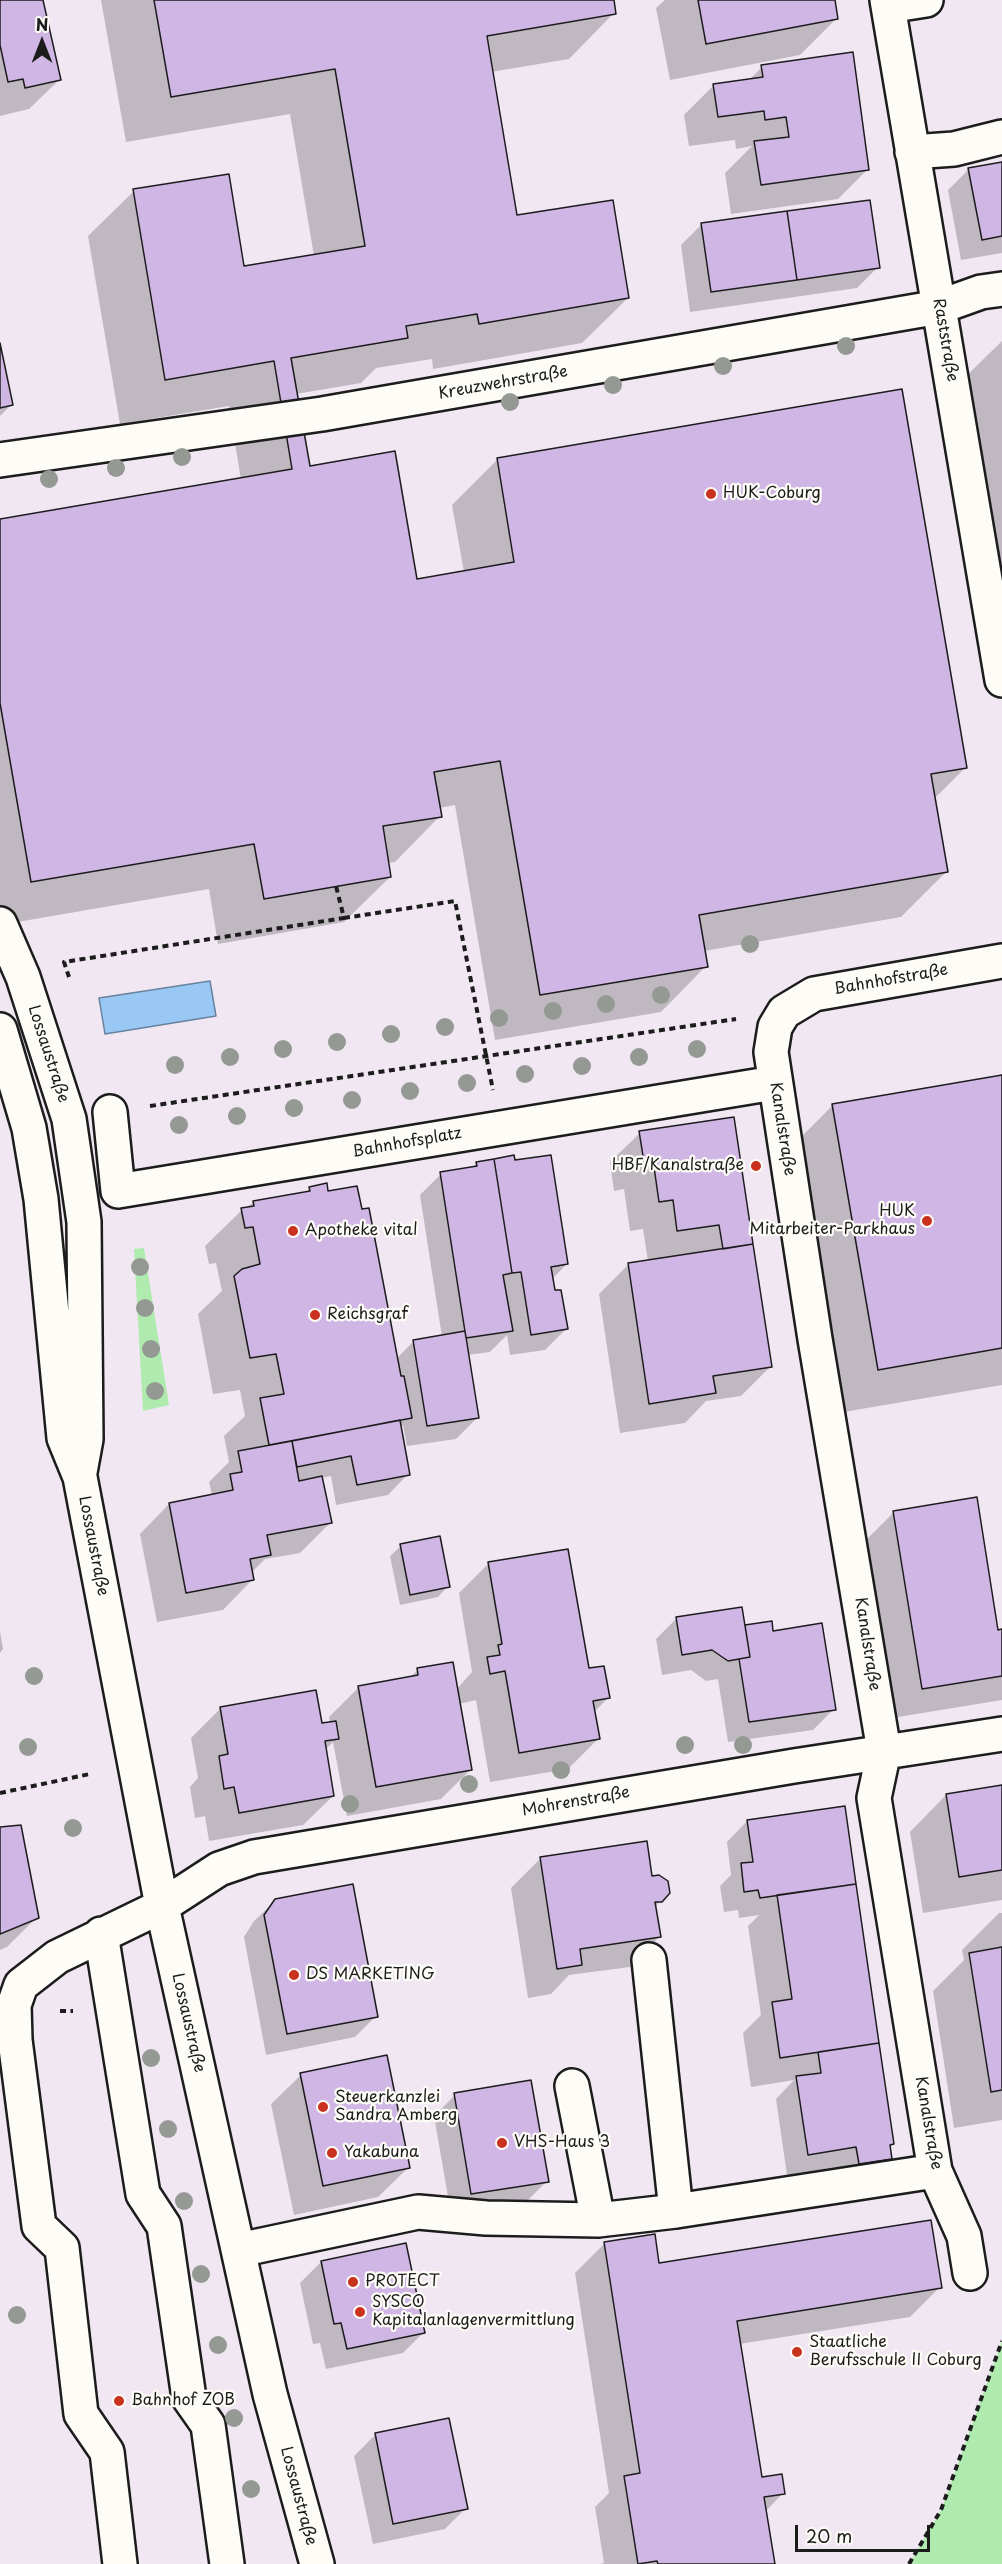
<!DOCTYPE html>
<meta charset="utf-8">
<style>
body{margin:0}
#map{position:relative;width:1002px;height:2564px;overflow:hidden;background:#f0e7f2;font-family:"Playpen Sans",sans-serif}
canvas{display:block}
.north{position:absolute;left:12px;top:12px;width:60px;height:60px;-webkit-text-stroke:4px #fdfcf7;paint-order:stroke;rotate:0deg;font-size:16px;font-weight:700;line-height:24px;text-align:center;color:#1c1c1c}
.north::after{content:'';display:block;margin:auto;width:21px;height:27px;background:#1c1c1c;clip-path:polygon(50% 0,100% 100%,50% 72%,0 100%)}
.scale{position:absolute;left:795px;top:2525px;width:135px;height:27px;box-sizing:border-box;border:3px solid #1c1c1c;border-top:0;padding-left:8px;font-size:18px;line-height:21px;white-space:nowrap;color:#1c1c1c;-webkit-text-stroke:4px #fdfcf7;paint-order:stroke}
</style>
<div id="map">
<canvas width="1002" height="2564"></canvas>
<div class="north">N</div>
<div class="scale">20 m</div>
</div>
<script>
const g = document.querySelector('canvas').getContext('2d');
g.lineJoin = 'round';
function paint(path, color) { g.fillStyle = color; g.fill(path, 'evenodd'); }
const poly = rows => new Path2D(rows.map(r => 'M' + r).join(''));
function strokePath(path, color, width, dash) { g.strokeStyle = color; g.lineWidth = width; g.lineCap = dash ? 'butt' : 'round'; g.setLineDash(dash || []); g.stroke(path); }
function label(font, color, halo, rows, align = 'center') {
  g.font = font + ' "Playpen Sans",sans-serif'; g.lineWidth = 4.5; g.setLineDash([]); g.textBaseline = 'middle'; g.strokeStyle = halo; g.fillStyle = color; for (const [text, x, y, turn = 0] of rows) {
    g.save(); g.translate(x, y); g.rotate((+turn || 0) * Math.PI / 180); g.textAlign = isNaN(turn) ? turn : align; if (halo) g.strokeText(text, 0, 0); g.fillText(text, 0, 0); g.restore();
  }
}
paint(poly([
 [144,1248,169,1405,143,1411,134,1249],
 [1002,2341,1002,2564,909,2564,941,2510]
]), '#afeaaf');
const water = poly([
 [210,981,216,1016,105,1034,99,998,210,981]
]);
paint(water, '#9ac8f5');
strokePath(water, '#68839e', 1.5);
paint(poly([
 [0,0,41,0,59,80,29,109,0,116],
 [101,0,612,0,614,13,569,59,491,72,516,217,628,298,582,343,433,369,432,359,376,368,361,383,296,394,308,468,416,581,464,572,452,505,497,460,965,768,934,799,946,872,901,917,704,951,706,966,661,1012,495,1040,455,805,439,808,440,816,395,862,387,863,390,877,344,922,218,944,209,889,0,925,0,521,241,480,229,406,120,424,88,236,134,191,243,268,314,256,290,114,126,142],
 [665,0,833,0,837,18,800,55,670,80,656,8],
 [762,67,868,169,838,199,731,214,725,173,752,146,736,149,735,140,689,146,684,115,714,85,748,81],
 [1002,163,1002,253,961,260,948,190,969,169],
 [702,224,878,267,857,288,690,312,681,245],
 [1002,341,1002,592,955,387],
 [0,350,11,405,0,416],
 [1002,1077,1002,1385,832,1414,788,1150,833,1105],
 [733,1119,771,1366,741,1396,706,1401,685,1423,620,1433,599,1294,629,1264,648,1261,643,1229,630,1231,624,1189,614,1191,610,1162,640,1133],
 [477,1163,567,1264,552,1279,566,1329,545,1350,510,1355,507,1335,490,1352,467,1355,477,1418,456,1439,407,1446,403,1425,400,1429,408,1474,388,1495,336,1505,331,1476,321,1478,330,1523,300,1553,265,1559,251,1573,252,1580,223,1610,157,1622,140,1534,169,1504,212,1495,209,1482,229,1462,224,1436,245,1416,240,1390,213,1394,198,1314,222,1291,216,1263,209,1264,205,1246,242,1210,253,1203,304,1194,310,1188,327,1193,396,1359,414,1341,442,1337,420,1195,441,1174,471,1169],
 [894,1512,996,1631,1002,1630,1002,1700,892,1718,864,1542],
 [401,1546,448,1586,438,1597,400,1605,390,1556],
 [488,1564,588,1670,608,1698,594,1712,598,1739,568,1769,490,1782,476,1700,459,1704,470,1770,441,1799,347,1816,333,1742,325,1750,333,1796,303,1825,209,1841,205,1816,195,1818,190,1787,198,1778,191,1738,221,1708,320,1725,330,1723,329,1717,359,1687,409,1678,418,1670,456,1690,472,1672,459,1593],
 [677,1618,744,1627,770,1623,772,1633,834,1709,813,1730,728,1742,718,1679,706,1681,691,1670,662,1675,656,1639],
 [0,1631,3,1649,0,1653],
 [1002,1786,1002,1900,923,1913,910,1832,946,1795],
 [747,1821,893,2144,889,2148,890,2159,869,2180,838,2184,836,2167,787,2175,776,2099,794,2080,751,2087,743,2033,761,2015,748,1926,759,1915,739,1918,738,1910,724,1912,720,1886,731,1875,727,1842],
 [0,1828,37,1917,7,1947,0,1950],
 [541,1858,661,1900,655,1907,659,1937,630,1967,569,1975,551,1994,528,1998,511,1888],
 [276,1900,376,2016,355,2037,266,2055,244,1937,254,1921],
 [999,1913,1002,1913,1002,2120,954,2128,933,1991,964,1960,962,1950],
 [301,2075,408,2168,378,2197,294,2215,271,2104],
 [455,2095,547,2181,526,2202,451,2214,434,2116],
 [604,2244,658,2265,940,2287,910,2317,739,2344,760,2479,783,2493,765,2512,773,2564,600,2564,604,2563,595,2507,609,2493,575,2273],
 [321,2262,424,2332,403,2353,326,2369,320,2343,313,2344,300,2283],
 [375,2435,466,2508,445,2529,373,2544,354,2456]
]), '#0003');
const building = poly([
 [0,0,43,0,61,80,25,88,23,79,8,82,0,45,0,0],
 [154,0,614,0,616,14,487,36,517,215,613,200,629,298,479,324,477,314,406,326,408,338,291,358,310,466,395,451,417,579,514,562,497,458,902,389,967,768,931,774,948,872,699,915,708,967,540,995,500,761,434,772,442,817,383,826,391,877,264,899,254,844,31,882,0,703,0,519,292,469,274,361,165,380,133,189,229,174,244,266,365,246,335,69,171,97,154,0],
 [698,0,835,0,838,19,706,44,698,0],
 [853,52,869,170,761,185,754,141,789,137,786,117,765,120,764,111,718,117,713,84,763,77,761,65,853,52],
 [1002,162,1002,236,982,240,968,168,1002,162],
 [870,200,880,268,797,280,787,211,870,200],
 [787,211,797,280,711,292,701,223,787,211],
 [0,343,13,405,0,408,0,343],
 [1002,1075,1002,1348,878,1370,832,1104,1002,1075],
 [734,1117,753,1244,723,1249,719,1225,677,1231,673,1200,659,1202,653,1160,644,1162,639,1131,734,1117],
 [514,1155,515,1160,551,1155,568,1264,551,1267,555,1290,561,1290,568,1329,531,1335,521,1272,512,1273,494,1159,514,1155],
 [494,1159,512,1273,503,1275,513,1331,466,1338,440,1172,477,1166,476,1162,494,1159],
 [327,1183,328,1191,357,1186,362,1209,369,1208,401,1376,404,1376,412,1418,269,1445,260,1398,284,1394,276,1354,250,1358,234,1276,242,1269,260,1264,253,1227,245,1228,241,1208,254,1206,253,1201,310,1191,309,1187,327,1183],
 [753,1244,772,1367,713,1376,716,1393,649,1404,628,1263,753,1244],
 [465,1331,479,1418,427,1426,413,1340,465,1331],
 [400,1420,410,1475,357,1485,351,1456,297,1467,292,1441,400,1420],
 [292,1441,299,1481,322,1476,332,1523,267,1535,271,1555,250,1559,254,1580,186,1593,169,1503,233,1490,230,1474,242,1472,238,1451,292,1441],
 [977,1497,998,1630,1002,1629,1002,1676,922,1689,893,1511,977,1497],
 [440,1536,450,1587,410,1595,400,1544,440,1536],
 [568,1549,589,1668,604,1666,610,1698,593,1701,600,1739,519,1753,505,1671,490,1674,487,1657,500,1655,498,1645,502,1644,488,1562,568,1549],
 [742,1607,750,1657,728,1661,712,1650,682,1655,676,1617,742,1607],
 [772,1621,773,1631,822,1623,836,1710,749,1722,739,1659,750,1657,745,1625,772,1621],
 [453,1662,472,1770,376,1787,358,1686,418,1675,417,1668,453,1662],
 [316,1690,322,1723,336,1721,339,1739,325,1741,334,1796,239,1813,234,1787,224,1789,219,1756,228,1754,220,1707,316,1690],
 [1002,1785,1002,1870,959,1877,946,1794,1002,1785],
 [845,1806,856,1884,760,1898,758,1890,744,1892,741,1863,753,1862,747,1820,845,1806],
 [21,1825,39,1918,0,1934,0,1827,21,1825],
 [647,1841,652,1876,659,1875,668,1881,670,1893,662,1902,655,1902,661,1937,580,1949,582,1965,557,1969,540,1857,647,1841],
 [353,1884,378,2017,287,2034,264,1915,275,1899,353,1884],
 [856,1884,879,2043,780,2058,772,2002,792,1999,777,1895,856,1884],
 [1002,1947,1002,2090,991,2092,969,1953,1002,1947],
 [879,2043,894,2144,890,2145,892,2159,859,2164,856,2147,808,2155,796,2076,821,2073,818,2052,879,2043],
 [387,2055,410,2168,323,2186,300,2073,387,2055],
 [531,2080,549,2182,471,2194,454,2093,531,2080],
 [931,2220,942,2288,737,2321,762,2477,782,2474,785,2494,764,2497,775,2564,658,2564,657,2561,638,2564,624,2476,640,2473,604,2242,655,2234,659,2263,931,2220],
 [406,2243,425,2333,347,2349,341,2323,334,2324,321,2261,406,2243],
 [449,2418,468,2509,393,2524,375,2433,449,2418]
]);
paint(building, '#d0b6e5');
strokePath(building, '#1c1c1c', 1.5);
const minor = poly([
 [887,0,1002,680],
 [888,6,926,0],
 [912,152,954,149,1002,137],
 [0,460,322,414,939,307,981,292,1002,289],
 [0,924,23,977,69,1119,84,1222,86,1439,80,1472],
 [0,1030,29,1128,41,1199,64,1438,80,1477,162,1906,270,2394,317,2564],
 [110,1112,118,1191,774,1083],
 [101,1934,143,2194,164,2226,189,2398,208,2425,227,2564],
 [649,1960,676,2211],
 [572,2086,598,2220],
 [239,2250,418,2212,486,2218,598,2220,676,2211,935,2171],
 [970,2273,964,2236,935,2171,874,1798,884,1751,815,1339,771,1052,775,1027,784,1012,814,994,1002,961],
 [120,2564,107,2452,81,2414,62,2248,39,2226,15,2040,14,2005,21,1985,57,1957,162,1906,219,1869,254,1857,794,1766,1002,1734]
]);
strokePath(minor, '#1c1c1c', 38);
strokePath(poly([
 [344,918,455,901,493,1090],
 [69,977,64,962,344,918,336,886],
 [150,1106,736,1019],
 [0,1793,90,1774],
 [60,2011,73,2011],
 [909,2564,941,2510,1002,2341]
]), '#1c1c1c', 4, [6, 4.5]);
strokePath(minor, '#fdfcf7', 33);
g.fillStyle = '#949994';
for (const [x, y] of [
 [846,346],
 [723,366],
 [613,385],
 [510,402],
 [182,457],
 [116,468],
 [49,479],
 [750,944],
 [661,995],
 [606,1004],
 [553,1011],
 [499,1018],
 [445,1027],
 [391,1034],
 [337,1042],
 [283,1049],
 [697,1049],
 [230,1057],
 [639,1057],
 [175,1065],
 [582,1066],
 [525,1074],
 [467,1083],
 [410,1091],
 [352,1100],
 [294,1108],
 [237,1116],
 [179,1125],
 [140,1267],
 [145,1308],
 [151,1349],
 [155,1391],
 [34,1676],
 [685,1745],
 [743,1745],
 [28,1747],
 [561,1770],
 [469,1784],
 [350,1804],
 [73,1828],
 [151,2058],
 [168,2129],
 [184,2201],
 [201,2274],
 [17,2315],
 [218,2345],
 [234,2418],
 [251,2489]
]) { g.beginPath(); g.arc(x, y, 9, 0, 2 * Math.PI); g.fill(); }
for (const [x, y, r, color] of [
 [711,494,6,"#c8321e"],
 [756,1166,6,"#c8321e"],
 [927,1221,6,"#c8321e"],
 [293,1231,6,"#c8321e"],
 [315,1315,6,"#c8321e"],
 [294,1975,6,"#c8321e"],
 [323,2107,6,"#c8321e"],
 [502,2143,6,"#c8321e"],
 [332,2153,6,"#c8321e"],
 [353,2282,6,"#c8321e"],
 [360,2312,6,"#c8321e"],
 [797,2352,6,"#c8321e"],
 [119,2401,6,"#c8321e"]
]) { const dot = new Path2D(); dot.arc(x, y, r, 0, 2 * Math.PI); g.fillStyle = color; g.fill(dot); strokePath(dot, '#fdfcf7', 2); }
label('16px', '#1c1c1c', '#fdfcf7', [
 ["Raststraße",945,340,80],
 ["Kreuzwehrstraße",503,383,-10],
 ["Bahnhofstraße",891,980,-10],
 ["Lossaustraße",48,1054,72],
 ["Kanalstraße",782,1129,81],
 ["Bahnhofsplatz",407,1143,-10],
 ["Lossaustraße",93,1546,79],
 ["Kanalstraße",867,1644,81],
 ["Mohrenstraße",576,1802,-10],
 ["Lossaustraße",188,2023,77],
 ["Kanalstraße",928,2123,80],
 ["Lossaustraße",298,2496,75]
]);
label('16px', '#1c1c1c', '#fdfcf7', [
 ["HUK-Coburg",723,494],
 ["HBF/Kanalstraße",744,1166,"right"],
 ["HUK",915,1212,"right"],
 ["Mitarbeiter-Parkhaus",915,1230,"right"],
 ["Apotheke vital",305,1231],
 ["Reichsgraf",327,1315],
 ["DS MARKETING",306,1975],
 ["Steuerkanzlei",335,2098],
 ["Sandra Amberg",335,2116],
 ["VHS-Haus 3",514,2143],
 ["Yakabuna",344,2153],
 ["PROTECT",365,2282],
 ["SYSCO",372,2303],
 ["Kapitalanlagenvermittlung",372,2321],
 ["Staatliche",809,2343],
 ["Berufsschule II Coburg",809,2361],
 ["Bahnhof ZOB",131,2401]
], 'left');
</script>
